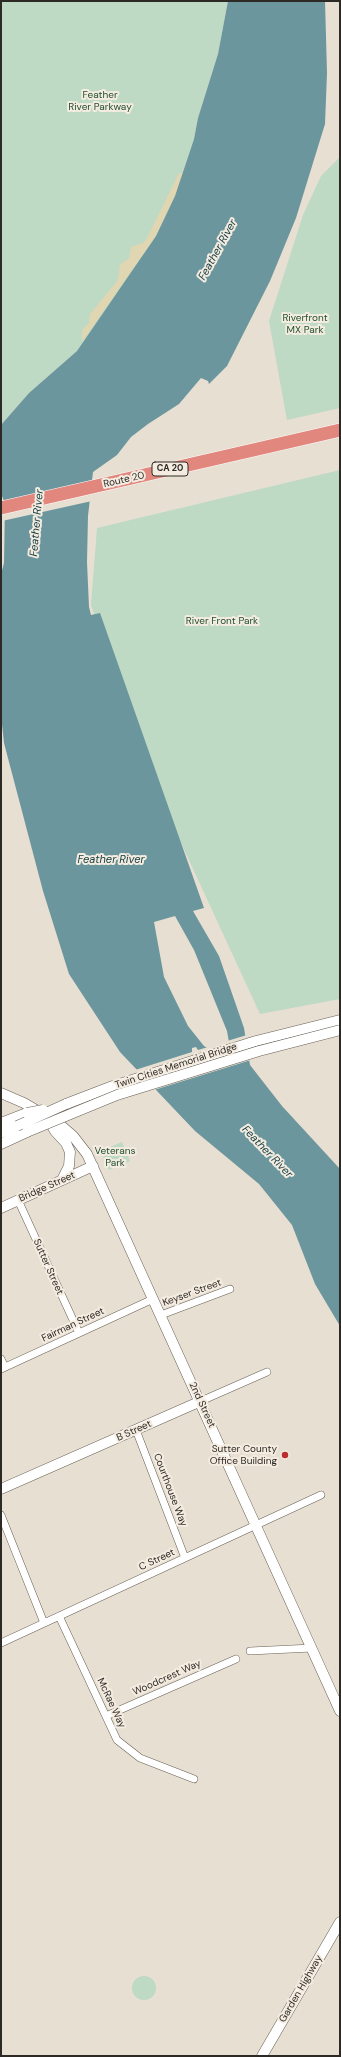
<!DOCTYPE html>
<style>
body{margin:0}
#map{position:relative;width:341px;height:2057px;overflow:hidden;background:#e7dfd2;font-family:"DM Sans",sans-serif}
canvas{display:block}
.frame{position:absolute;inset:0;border:2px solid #2d2a26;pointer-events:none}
</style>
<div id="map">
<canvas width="341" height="2057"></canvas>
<div class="frame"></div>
</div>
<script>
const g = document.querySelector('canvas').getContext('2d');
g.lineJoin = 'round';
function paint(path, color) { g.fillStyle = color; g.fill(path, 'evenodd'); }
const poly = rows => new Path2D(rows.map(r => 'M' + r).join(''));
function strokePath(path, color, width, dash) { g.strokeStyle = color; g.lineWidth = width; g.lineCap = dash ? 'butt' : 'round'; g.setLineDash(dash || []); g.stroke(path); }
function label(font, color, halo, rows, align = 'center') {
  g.font = font + ' "DM Sans",sans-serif'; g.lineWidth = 4; g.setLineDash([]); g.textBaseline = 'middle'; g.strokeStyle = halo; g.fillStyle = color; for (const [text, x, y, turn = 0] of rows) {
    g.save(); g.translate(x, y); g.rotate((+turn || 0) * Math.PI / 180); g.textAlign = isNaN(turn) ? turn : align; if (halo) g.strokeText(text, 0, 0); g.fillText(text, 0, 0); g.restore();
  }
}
paint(poly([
 [1,1,228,1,218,54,198,118,194,139,175,196,137,266,77,351,29,393,1,425],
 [340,157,340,408,287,420,269,321,303,215,321,176],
 [340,470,340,999,260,1014,147,769,91,605,97,528],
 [122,1142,130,1161,109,1170,101,1151],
 '132 1988a12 12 0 1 1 24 0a12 12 0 1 1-24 0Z'
]), '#bed9c4');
paint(poly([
 [179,173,183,173,175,196,156,236,82,342,82,330,89,323,90,314,118,280,120,265,129,258,131,247,143,243,146,240]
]), '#e0d6b2');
paint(poly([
 [228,1,325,1,327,73,325,124,296,218,270,281,227,366,209,384,208,381,201,378,179,404,148,424,131,437,117,455,93,472,88,516,87,562,89,607,91,615,100,613,204,908,193,911,219,956,244,1028,250,1065,282,1106,340,1169,340,1326,315,1284,292,1225,259,1184,195,1131,120,1052,69,974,43,891,4,743,1,715,1,574,4,563,5,503,1,494,1,425,29,393,77,351,156,236,175,196,194,139,198,118,218,54],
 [175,916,194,950,227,1031,230,1048,219,1055,204,1046,188,1026,164,977,154,922]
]), '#6c969d');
paint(poly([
 [94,482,92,501,2,521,3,503],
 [247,1035,251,1060,154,1090,135,1070,192,1052,192,1048,196,1047,198,1050,208,1047,219,1053,228,1048,227,1041]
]), '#e7dfd2');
const street = poly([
 [18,1200,79,1333],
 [161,1315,230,1289],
 [1,1359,5,1367],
 [1,1369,153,1299],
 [201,1401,267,1372],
 [136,1430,185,1558],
 [1,1515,44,1623],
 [59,1616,117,1740,140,1758,194,1779],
 [1,1643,321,1495],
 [250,1651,312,1648],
 [106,1716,236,1659]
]);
const secondary = poly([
 [1,1093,24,1103,58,1123,73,1136,87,1154,340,1711],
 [66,1104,113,1086,256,1041,340,1020],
 [47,1117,55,1131,66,1143,70,1152,69,1166,62,1180],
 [1,1123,27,1113],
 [1,1133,17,1126],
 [1,1144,27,1132],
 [1,1208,93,1166],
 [1,1489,201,1401],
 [262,2056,340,1922]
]);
const highway = poly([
 [1,508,340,430]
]);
strokePath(street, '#665f54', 8);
strokePath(secondary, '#665f54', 11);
strokePath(highway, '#fff', 14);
strokePath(street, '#fff', 7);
strokePath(secondary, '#fff', 10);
strokePath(highway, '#e1877e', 13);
const secondaryBridge = poly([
 [27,1113,43,1110],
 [17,1126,66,1104],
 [27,1132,117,1095,259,1051,340,1030]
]);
strokePath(secondaryBridge, '#665f54', 11, []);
strokePath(secondaryBridge, '#fff', 10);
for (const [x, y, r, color] of [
 [285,1455,4,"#bc2d2e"]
]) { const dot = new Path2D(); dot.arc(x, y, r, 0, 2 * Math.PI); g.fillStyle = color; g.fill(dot); strokePath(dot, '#f4ece0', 1.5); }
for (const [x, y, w] of [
 [170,469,36]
]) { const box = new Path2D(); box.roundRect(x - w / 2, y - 7, w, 14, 3); g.fillStyle = '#f4ece0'; g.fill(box); strokePath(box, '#2d2a26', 1); }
label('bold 9px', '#2d2a26', null, [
 ["CA 20",170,469]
]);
label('10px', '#1f4f2d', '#f4ece0', [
 ["Feather",100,95],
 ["River Parkway",100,107],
 ["Riverfront",305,318],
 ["MX Park",305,330],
 ["River Front Park",222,621],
 ["Veterans",115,1151],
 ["Park",115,1163]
]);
label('10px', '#2d2a26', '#f4ece0', [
 ["Route 20",124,480,-13],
 ["Twin Cities Memorial Bridge",176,1066,-18],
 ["Bridge Street",47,1187,-24],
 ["Sutter Street",48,1267,66],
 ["Keyser Street",192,1293,-20],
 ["Fairman Street",73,1325,-25],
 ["2nd Street",202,1405,65],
 ["B Street",134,1431,-24],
 ["Courthouse Way",170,1490,69],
 ["C Street",157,1560,-25],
 ["Woodcrest Way",167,1678,-24],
 ["McRae Way",111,1703,65],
 ["Garden Highway",301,1989,-60]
]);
label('10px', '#2d2a26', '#f4ece0', [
 ["Sutter County",277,1449],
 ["Office Building",277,1461]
], 'right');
label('italic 11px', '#174046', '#f4ece0', [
 ["Feather River",218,250,-61],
 ["Feather River",37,523,-85],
 ["Feather River",111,860],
 ["Feather River",267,1152,46]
]);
</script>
